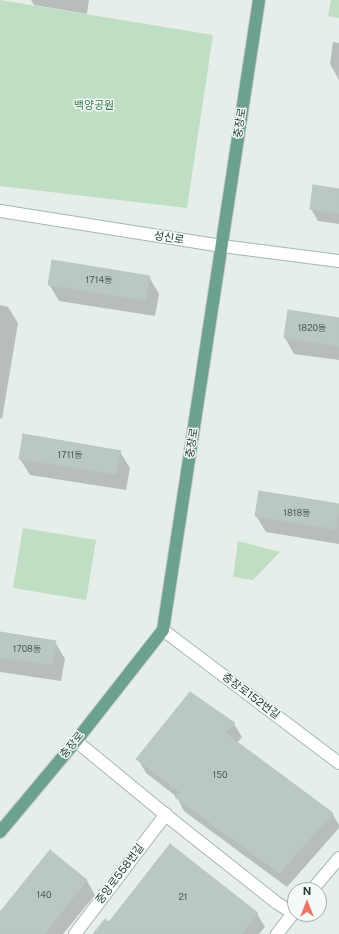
<!DOCTYPE html>
<meta charset="utf-8">
<style>
body{margin:0}
#map{position:relative;width:339px;height:934px;overflow:hidden;background:#e5eee9;font-family:"Public Sans",sans-serif}
canvas{display:block}
.north{position:absolute;left:287px;top:882px;width:40px;height:40px;box-sizing:border-box;background:#f5faf7;border:1px solid #a1afa9;border-radius:50%;rotate:0deg;font-size:11px;font-weight:700;line-height:16px;text-align:center;color:#243f35}
.north::after{content:'';display:block;margin:auto;width:14px;height:18px;background:#ed7563;clip-path:polygon(50% 0,100% 100%,50% 72%,0 100%)}
</style>
<div id="map">
<canvas width="339" height="934"></canvas>
<div class="north">N</div>
</div>
<script>
const g = document.querySelector('canvas').getContext('2d');
g.lineJoin = 'round';
function paint(path, color) { g.fillStyle = color; g.fill(path, 'evenodd'); }
const poly = rows => new Path2D(rows.map(r => 'M' + r).join(''));
function strokePath(path, color, width, dash) { g.strokeStyle = color; g.lineWidth = width; g.lineCap = dash ? 'butt' : 'round'; g.setLineDash(dash || []); g.stroke(path); }
function label(font, color, halo, rows, align = 'center') {
  g.font = font + ' "Public Sans","Noto Sans KR",sans-serif'; g.lineWidth = 3; g.setLineDash([]); g.textBaseline = 'middle'; g.strokeStyle = halo; g.fillStyle = color; for (const [text, x, y, turn = 0] of rows) {
    g.save(); g.translate(x, y); g.rotate((+turn || 0) * Math.PI / 180); g.textAlign = isNaN(turn) ? turn : align; if (halo) g.strokeText(text, 0, 0); g.fillText(text, 0, 0); g.restore();
  }
}
paint(poly([
 [0,0,213,35,187,208,0,186],
 [331,0,339,0,339,18,328,16],
 [23,528,96,540,86,600,13,588],
 [238,541,280,552,253,580,233,577]
]), '#bfdec3');
paint(poly([
 [31,0,89,0,87,14,34,5],
 [333,42,339,43,339,80,330,64],
 [339,190,339,224,318,221,311,209],
 [149,277,159,294,155,316,59,301,49,284],
 [0,305,8,307,18,323,2,419,0,418],
 [339,319,339,360,294,354,285,338],
 [120,452,130,468,126,490,30,475,20,459],
 [260,492,339,505,339,544,266,532,256,516],
 [0,633,55,642,65,659,61,681,0,672],
 [234,724,242,737,237,743,332,813,339,825,339,828,287,887,184,811,177,797,146,773,138,759],
 [50,852,87,881,95,895,63,934,0,934,0,912],
 [257,914,265,927,259,934,94,934,109,923]
]), '#0003');
const building = poly([
 [313,185,339,189,339,213,310,209,313,185],
 [52,260,150,276,145,300,48,285,52,260],
 [288,310,339,318,339,346,284,338,288,310],
 [23,434,121,451,116,474,19,459,23,434],
 [259,491,339,504,336,529,255,516,259,491],
 [0,632,56,641,52,665,0,657,0,632],
 [190,692,235,723,225,733,333,813,279,873,175,797,180,792,136,759,190,692],
 [170,844,258,913,241,934,93,934,105,919,109,922,170,844],
 [50,850,87,880,44,934,0,934,0,912,50,850]
]);
paint(building, '#bac8c1');
strokePath(building, '#b7c7bf', 1);
const street = poly([
 [76,741,177,824,277,903,293,913],
 [312,890,339,858],
 [75,934,166,814],
 [277,934,295,911]
]);
const secondary = poly([
 [0,211,222,246,339,261],
 [163,630,339,763]
]);
const primary = poly([
 [0,832,76,741,163,630,259,0]
]);
strokePath(street, '#a7b6af', 14);
strokePath(secondary, '#a3b9af', 14);
strokePath(primary, '#c2c9c6', 14);
strokePath(street, '#fff', 12);
strokePath(secondary, '#fff', 12);
strokePath(primary, '#6ba18d', 12);
label('9px', '#4a6158', null, [
 ["1714동",99,280],
 ["1820동",312,328],
 ["1711동",70,455],
 ["1818동",297,513],
 ["1708동",27,649],
 ["150",220,775],
 ["140",44,895],
 ["21",183,897]
]);
label('11px', '#2f7542', '#f5faf7', [
 ["백양공원",94,106]
]);
label('11px', '#243f35', '#f5faf7', [
 ["충장로",240,123,-81],
 ["성신로",169,238,9],
 ["충장로",192,443,-81],
 ["충장로152번길",251,696,37],
 ["충장로",72,745,-51],
 ["중앙로558번길",120,874,-53]
]);
</script>
